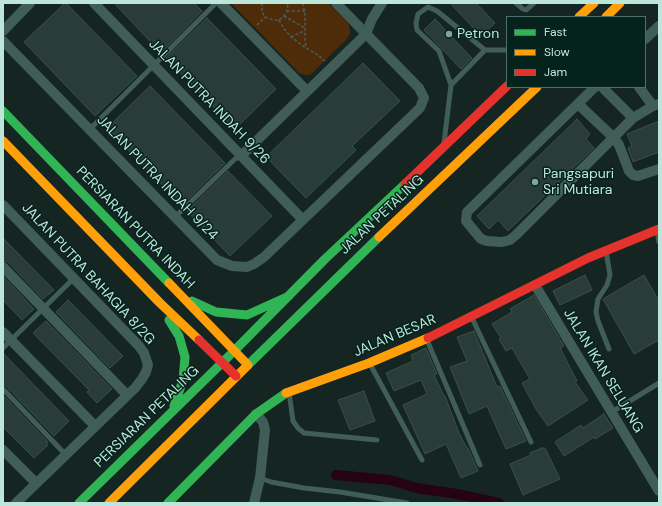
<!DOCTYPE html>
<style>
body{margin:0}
#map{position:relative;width:662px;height:506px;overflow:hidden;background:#152622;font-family:"DM Sans",sans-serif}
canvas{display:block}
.frame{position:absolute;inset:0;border:4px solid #bde6db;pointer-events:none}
.legend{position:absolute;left:506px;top:16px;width:140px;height:72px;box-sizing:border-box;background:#05221c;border:1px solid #4f7068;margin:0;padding:5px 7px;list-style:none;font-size:12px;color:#bde6db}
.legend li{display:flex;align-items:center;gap:8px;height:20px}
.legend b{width:20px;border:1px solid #4f7068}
</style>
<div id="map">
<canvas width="662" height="506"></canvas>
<div class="frame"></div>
<ul class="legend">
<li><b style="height:5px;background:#30b455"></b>Fast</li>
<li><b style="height:5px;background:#ff9f0a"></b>Slow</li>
<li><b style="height:5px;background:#e5322d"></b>Jam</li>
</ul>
</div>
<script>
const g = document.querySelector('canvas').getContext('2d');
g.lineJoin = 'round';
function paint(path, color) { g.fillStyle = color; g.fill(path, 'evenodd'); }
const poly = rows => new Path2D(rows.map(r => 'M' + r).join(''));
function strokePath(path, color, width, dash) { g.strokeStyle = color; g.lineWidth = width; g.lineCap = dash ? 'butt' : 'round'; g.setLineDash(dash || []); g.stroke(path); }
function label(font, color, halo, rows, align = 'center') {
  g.font = font + ' "DM Sans",sans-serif'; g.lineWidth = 3; g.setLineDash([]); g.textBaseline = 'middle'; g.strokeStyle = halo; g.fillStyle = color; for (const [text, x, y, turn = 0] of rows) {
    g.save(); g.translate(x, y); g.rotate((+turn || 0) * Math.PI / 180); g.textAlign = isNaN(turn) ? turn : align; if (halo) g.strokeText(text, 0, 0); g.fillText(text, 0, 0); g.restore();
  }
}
paint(poly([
 [231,3,328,3,349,24,350,34,346,40,310,75,305,75,299,73]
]), '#4f2c09');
strokePath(poly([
 [336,475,390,480,417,488,457,494,499,503]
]), '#250313', 10);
const building = poly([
 [65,3,66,3,137,76,95,116,24,42,65,3],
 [114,3,194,3,202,11,161,53,114,3],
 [450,3,476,3,495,23,481,36,450,3],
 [207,18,276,89,235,129,166,58,207,18],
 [435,19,472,58,461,69,424,30,435,19],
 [363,63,400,101,352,146,356,150,306,198,266,157,363,63],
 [150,86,225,163,182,205,107,128,150,86],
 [577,119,590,134,586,139,594,148,508,231,498,220,489,229,477,216,577,119],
 [659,121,659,152,633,162,628,148,632,146,627,134,659,121],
 [228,171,272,216,230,256,187,211,228,171],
 [3,238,54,290,43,299,8,262,3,261,3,238],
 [585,275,592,290,560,305,553,291,585,275],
 [644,275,659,301,659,340,634,354,603,299,644,275],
 [3,276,34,309,22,320,3,300,3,276],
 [534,295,564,346,560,348,577,381,575,382,588,400,548,426,536,409,522,383,530,379,512,348,506,351,499,339,501,338,492,324,512,312,510,309,534,295],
 [68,300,123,356,110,368,56,312,68,300],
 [46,321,112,389,97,403,87,392,89,390,33,333,46,321],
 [474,331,497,387,500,386,526,441,506,449,487,406,469,414,450,367,467,361,457,337,474,331],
 [426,348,437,374,434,375,444,396,445,396,459,433,467,448,468,448,478,471,461,478,446,444,425,454,403,405,427,394,421,380,394,391,386,373,413,361,411,355,426,348],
 [3,353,69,421,54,436,6,386,3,385,3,353],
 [364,391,375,421,350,430,338,400,364,391],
 [3,395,48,442,46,443,48,445,34,458,3,427,3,395],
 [604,414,613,428,595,439,594,437,564,456,555,442,581,425,583,428,604,414],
 [542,448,545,448,560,479,523,495,510,464,531,455,530,453,542,448]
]);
paint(building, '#2a3c38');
strokePath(building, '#38504b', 1);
strokePath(poly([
 [262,3,262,12,265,17,273,20,279,20,284,16,287,11,288,3],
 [303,3,305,15,305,40,306,48],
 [287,11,305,11],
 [284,16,305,28],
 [279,20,285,30,291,37,303,46,318,55,325,61],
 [257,25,265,17],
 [291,37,304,31]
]), '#495f5a', 1.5, [3, 2]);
strokePath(poly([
 [516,3,523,9,526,10,534,3],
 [451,85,439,51,417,30,416,23,418,14,428,7,437,11,485,50],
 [90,129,216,3],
 [444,143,451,85,485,50,507,50],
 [175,217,235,159,242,156],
 [657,231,659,242],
 [606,251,610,275,607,285,598,299,596,312,598,321,609,349],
 [472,318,531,442],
 [427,340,480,465],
 [3,348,74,278],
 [370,364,422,460],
 [3,389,65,454],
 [289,392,293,421,298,428,304,433,377,440],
 [612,412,659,383],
 [260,478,271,482,304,488,340,492,407,503]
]), '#415d58', 5);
strokePath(poly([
 [94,3,303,220],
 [221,3,307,91],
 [3,31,30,3],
 [645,39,659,26],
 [3,41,217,260,232,266,247,267,254,264,264,257,420,108,424,98,419,88,336,3],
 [595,87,467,212,466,221,481,239,487,241,502,242,510,240,516,235,633,118,653,106,659,104],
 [602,87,633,118],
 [639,87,653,106],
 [578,104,614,138,619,145,629,171,633,175,638,176,659,169],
 [242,155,366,34,372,19,382,3],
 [3,205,139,346,144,353,148,365,146,372,142,379,135,388,16,503],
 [3,267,127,395],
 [535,285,659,491],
 [3,332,95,426],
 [3,450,36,483],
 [254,503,260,478,265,430,263,422,256,414]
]), '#415d58', 10);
strokePath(poly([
 [3,111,169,283],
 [192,301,216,312,247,315,289,296],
 [169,320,179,336,185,357,183,380,174,406],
 [234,351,325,259,405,184],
 [248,365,379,237],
 [79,503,230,355],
 [168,503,256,414,286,393]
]), '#30b455', 9);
strokePath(poly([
 [579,17,594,3],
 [606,17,620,3],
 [3,141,160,303,199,340],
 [379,237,537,87],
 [286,393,369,363,428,338],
 [109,503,248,365,169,283]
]), '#ff9f0a', 9);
strokePath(poly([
 [405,184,507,86],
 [428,338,588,258,659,229],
 [199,340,236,376]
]), '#e5322d', 9);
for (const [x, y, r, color] of [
 [449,34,4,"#82a39a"],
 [535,182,4,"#82a39a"]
]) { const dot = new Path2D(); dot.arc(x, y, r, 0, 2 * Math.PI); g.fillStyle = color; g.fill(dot); strokePath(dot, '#05221c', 1.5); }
label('14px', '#bde6db', '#05221c', [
 ["Petron",457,34],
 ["Pangsapuri",543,174],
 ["Sri Mutiara",543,190]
], 'left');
label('14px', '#bde6db', '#05221c', [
 ["JALAN PUTRA INDAH 9/26",209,102,46],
 ["JALAN PUTRA INDAH 9/24",157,178,46],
 ["JALAN PETALING",382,215,-43],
 ["PERSIARAN PUTRA INDAH",135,228,46],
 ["JALAN PUTRA BAHAGIA 8/2G",88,274,47],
 ["JALAN BESAR",395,336,-23],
 ["JALAN IKAN SELUANG",603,371,59],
 ["PERSIARAN PETALING",147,417,-44]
]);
</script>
